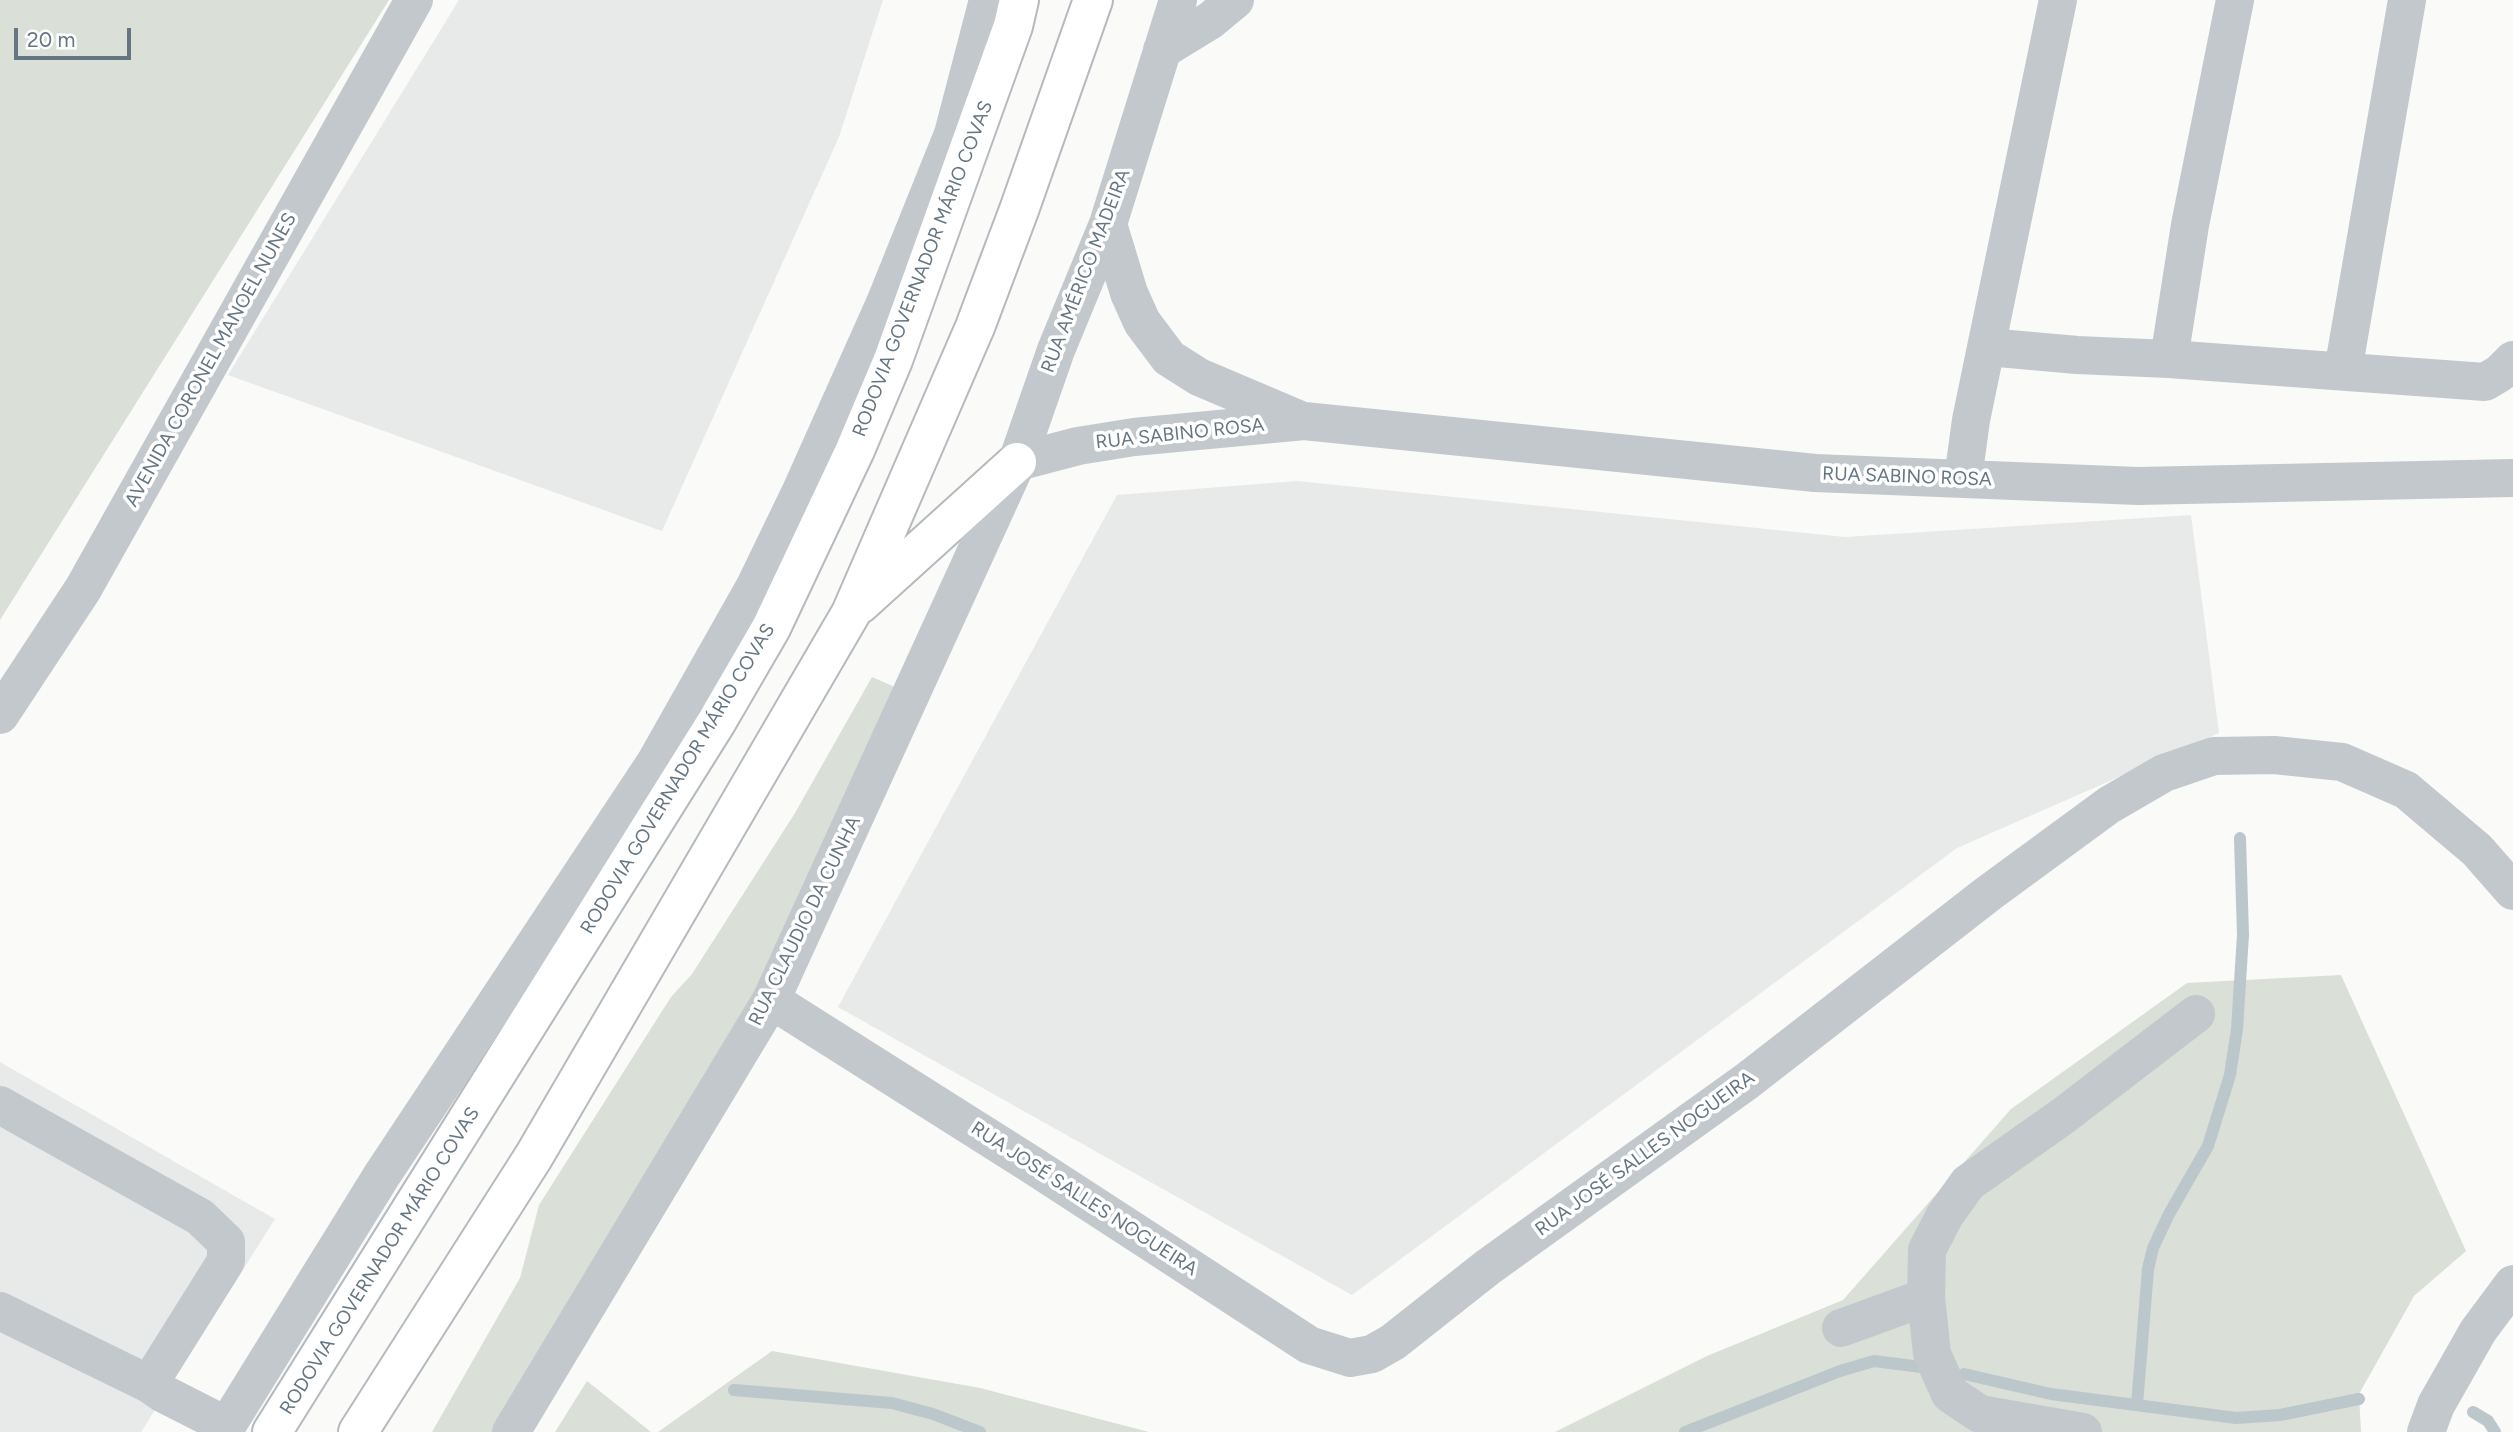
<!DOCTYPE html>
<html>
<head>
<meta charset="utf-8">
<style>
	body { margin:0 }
	#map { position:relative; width:2513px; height:1432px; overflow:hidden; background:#fafaf8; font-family:Figtree,sans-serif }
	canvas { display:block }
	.scale { position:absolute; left:14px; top:28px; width:117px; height:32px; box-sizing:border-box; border:4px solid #657683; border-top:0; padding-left:9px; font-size:21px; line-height:24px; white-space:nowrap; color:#657683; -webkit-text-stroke:5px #fff; paint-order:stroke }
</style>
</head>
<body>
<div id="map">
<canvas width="2513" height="1432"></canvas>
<div class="scale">20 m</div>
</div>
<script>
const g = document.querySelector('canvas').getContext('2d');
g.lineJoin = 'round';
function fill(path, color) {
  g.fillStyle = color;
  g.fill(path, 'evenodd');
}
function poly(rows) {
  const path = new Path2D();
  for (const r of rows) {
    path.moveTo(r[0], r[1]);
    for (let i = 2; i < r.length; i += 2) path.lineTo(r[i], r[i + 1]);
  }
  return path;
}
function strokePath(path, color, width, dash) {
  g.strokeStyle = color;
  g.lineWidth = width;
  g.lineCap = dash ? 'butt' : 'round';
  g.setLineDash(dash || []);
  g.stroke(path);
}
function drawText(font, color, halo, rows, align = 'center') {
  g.font = font + ' Figtree,sans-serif';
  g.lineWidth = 7;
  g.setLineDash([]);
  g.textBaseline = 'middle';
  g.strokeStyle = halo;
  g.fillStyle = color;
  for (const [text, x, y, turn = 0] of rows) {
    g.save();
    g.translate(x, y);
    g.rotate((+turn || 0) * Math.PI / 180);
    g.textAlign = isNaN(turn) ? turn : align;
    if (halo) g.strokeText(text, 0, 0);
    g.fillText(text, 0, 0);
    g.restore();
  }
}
const built = poly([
	[459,0,883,0,839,137,662,531,228,375],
	[1297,481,1845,537,2191,515,2219,733,1957,848,1352,1295,838,1007,1117,495],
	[0,1062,275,1219,141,1432,0,1432]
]);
const green = poly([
	[0,0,389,0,0,620],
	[872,677,897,688,757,988,499,1432,432,1432,520,1278,539,1205,671,997,692,974,795,813],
	[2341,975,2466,1251,2414,1296,2359,1394,2361,1432,1555,1432,1707,1356,1843,1300,2011,1109,2187,983],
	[772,1351,980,1388,1149,1432,658,1432],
	[587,1381,651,1432,555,1432]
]);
const stream = poly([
	[1964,1374,2051,1394,2236,1418,2280,1415,2359,1399],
	[734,1390,892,1403,933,1414,980,1432],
	[2137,1405,2148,1269,2153,1248,2169,1214,2208,1146,2230,1075,2237,1029,2243,935,2240,838],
	[2473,1412,2488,1421,2495,1432],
	[1685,1432,1840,1371,1874,1361,1921,1367]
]);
const minor = poly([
	[1162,50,1211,20,1235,0],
	[1108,224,1129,293,1142,322,1169,358,1199,377,1298,419],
	[1987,347,2077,355,2169,359,2190,225,2235,0],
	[2169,359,2485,382,2500,373,2513,360],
	[2343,371,2407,0],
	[1017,462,1078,446,1134,437,1304,421,1815,473,2138,486,2513,478],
	[1963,479,1971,420,2058,0],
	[0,715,83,589,414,0],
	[771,1000,1032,1165,1309,1345,1350,1358,1372,1354,1393,1342,1488,1267,1747,1081,1989,893,2109,805,2164,773,2214,756,2274,755,2342,762,2406,790,2477,850,2513,891],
	[0,1105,200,1217,226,1242,226,1261,149,1384],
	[1926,1297,1932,1354,1950,1394,1980,1414,2083,1432],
	[0,1311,149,1384,162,1393,227,1426],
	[1841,1328,1926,1297,1927,1250,1945,1215,1968,1183,2063,1116,2196,1014],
	[223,1432,382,1175,655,763,755,586,801,491,885,303,953,134,988,0],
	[511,1432,771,1000,1017,462,1056,350,1108,224,1178,0],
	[2426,1432,2436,1405,2478,1331,2513,1284]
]);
const major = poly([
	[860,604,1017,462],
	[272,1432,717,721,771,628,855,450,893,360,1013,26,1019,0],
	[358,1432,534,1156,851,613,975,327,1019,210,1093,0]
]);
const streetNames = [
	["RODOVIA GOVERNADOR MÁRIO COVAS",923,269,-69],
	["RUA AMÉRICO MADEIRA",1086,271,-69],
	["AVENIDA CORONEL MANOEL NUNES",211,360,-61],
	["RUA SABINO ROSA",1180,434,-6],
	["RUA SABINO ROSA",1907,477,2],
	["RODOVIA GOVERNADOR MÁRIO COVAS",678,779,-59],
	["RUA CLAUDIO DA CUNHA",805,921,-64],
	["RUA JOSÉ SALLES NOGUEIRA",1645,1154,-36],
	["RUA JOSÉ SALLES NOGUEIRA",1084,1199,33],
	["RODOVIA GOVERNADOR MÁRIO COVAS",380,1261,-58]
];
fill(built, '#e8e9e9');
fill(green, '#dadfd7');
strokePath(stream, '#bbc7cb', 12);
strokePath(major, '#b5babe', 42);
strokePath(minor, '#c3c8cc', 38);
strokePath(major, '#fff', 38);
drawText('19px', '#657683', '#fff', streetNames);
</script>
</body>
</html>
